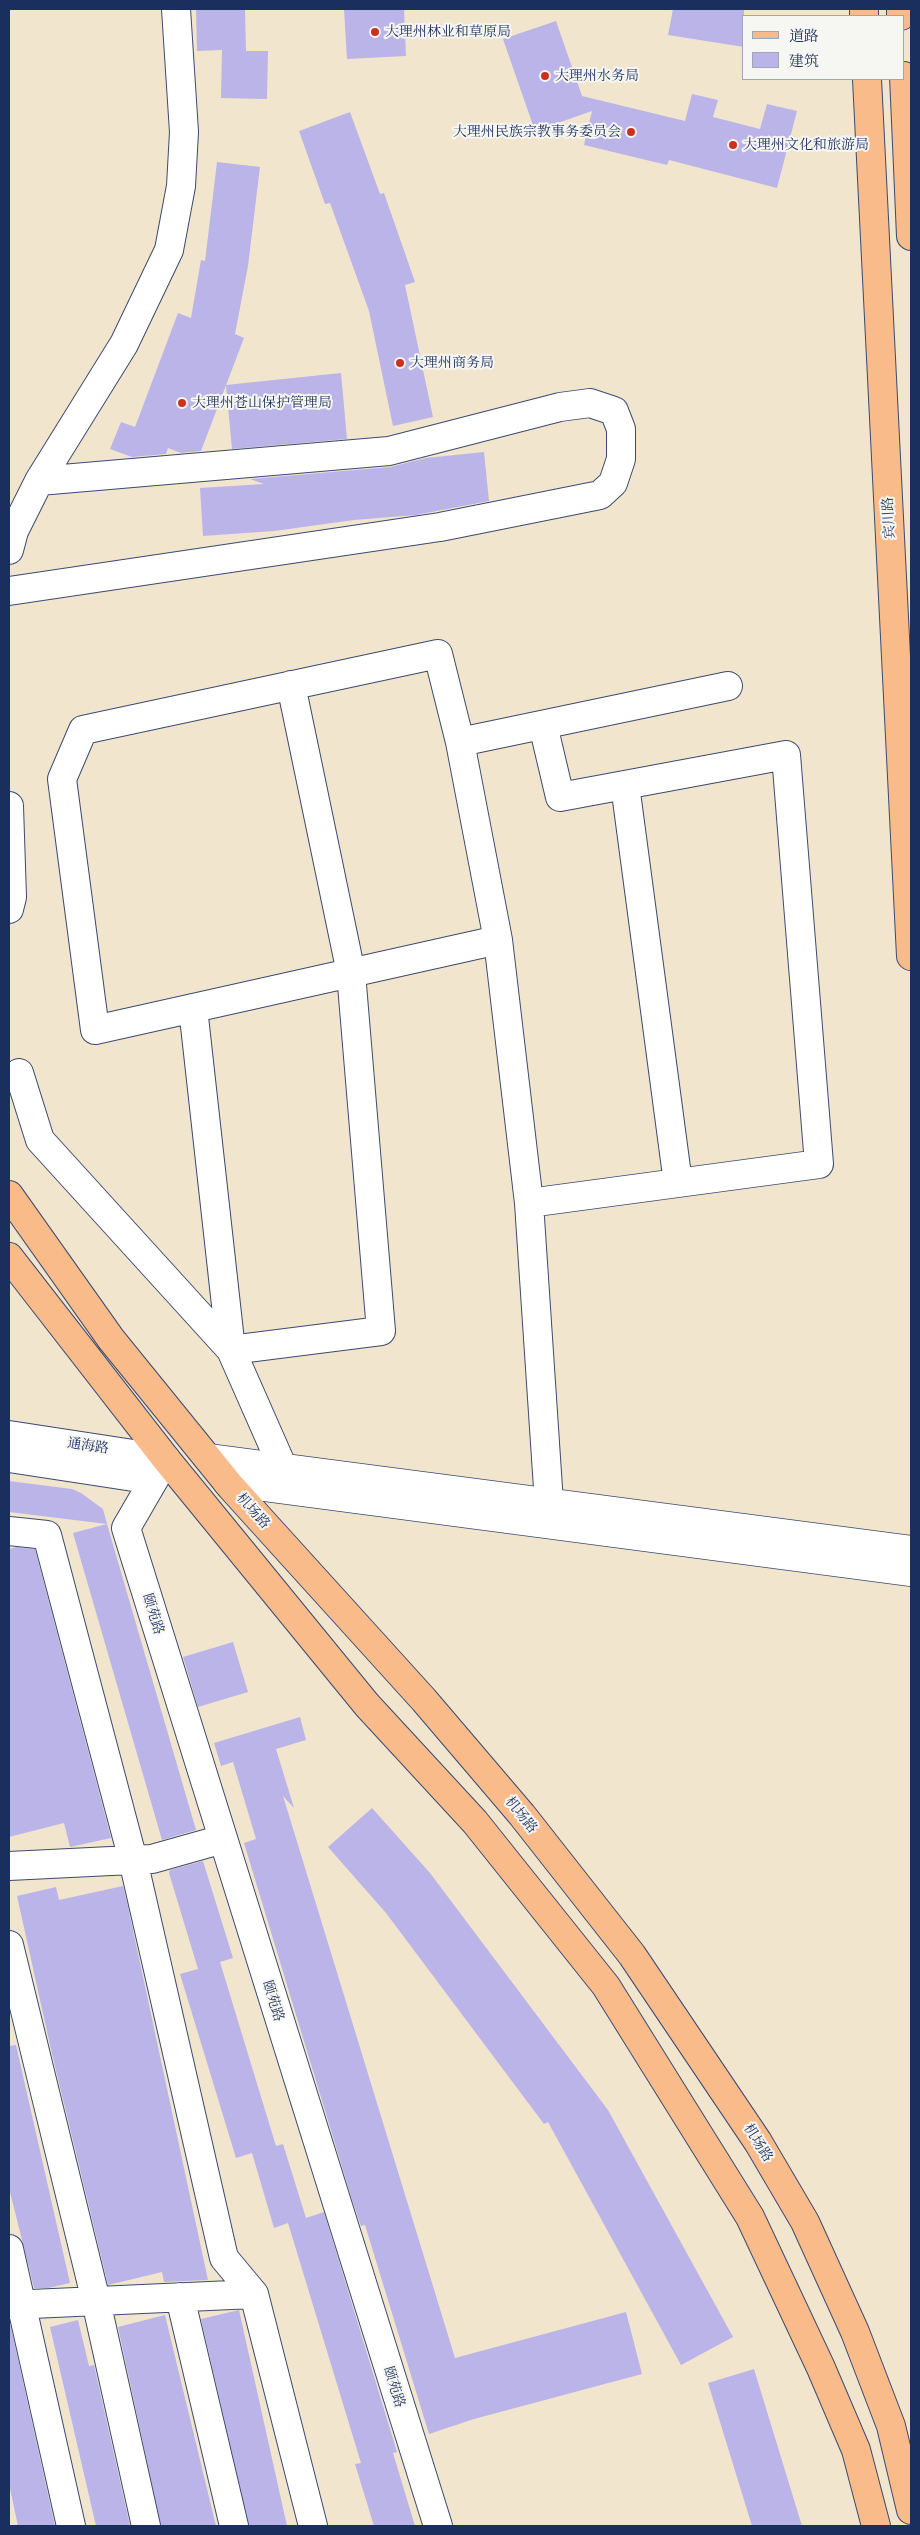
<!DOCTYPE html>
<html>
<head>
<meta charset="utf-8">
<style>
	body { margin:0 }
	#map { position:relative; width:920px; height:2535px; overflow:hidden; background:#f1e5ce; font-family:"Libre Caslon Text","Noto Serif SC",serif }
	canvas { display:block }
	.frame { position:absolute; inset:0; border:10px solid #1b2f5e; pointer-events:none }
	.legend { position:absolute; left:742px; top:15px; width:162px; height:65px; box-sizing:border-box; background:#f6f6f2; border:1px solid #9ea6b7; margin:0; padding:6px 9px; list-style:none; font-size:15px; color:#1b2f5e }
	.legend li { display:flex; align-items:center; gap:10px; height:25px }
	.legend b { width:25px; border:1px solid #9ea6b7 }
</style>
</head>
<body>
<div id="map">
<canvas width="920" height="2535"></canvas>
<div class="frame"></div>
<ul class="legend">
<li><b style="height:6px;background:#fabb8b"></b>道路</li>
<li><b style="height:14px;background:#bbb4e9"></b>建筑</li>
</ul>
</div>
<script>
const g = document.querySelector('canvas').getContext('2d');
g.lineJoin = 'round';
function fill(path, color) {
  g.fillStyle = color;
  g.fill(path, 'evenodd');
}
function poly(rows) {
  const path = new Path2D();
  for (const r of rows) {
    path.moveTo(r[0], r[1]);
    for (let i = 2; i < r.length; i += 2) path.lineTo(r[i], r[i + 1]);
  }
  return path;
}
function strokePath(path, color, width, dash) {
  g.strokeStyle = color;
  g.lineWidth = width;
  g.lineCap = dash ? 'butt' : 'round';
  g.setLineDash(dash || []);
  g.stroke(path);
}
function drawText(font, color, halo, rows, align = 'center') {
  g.font = font + ' "Libre Caslon Text","Noto Serif SC",serif';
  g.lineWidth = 4;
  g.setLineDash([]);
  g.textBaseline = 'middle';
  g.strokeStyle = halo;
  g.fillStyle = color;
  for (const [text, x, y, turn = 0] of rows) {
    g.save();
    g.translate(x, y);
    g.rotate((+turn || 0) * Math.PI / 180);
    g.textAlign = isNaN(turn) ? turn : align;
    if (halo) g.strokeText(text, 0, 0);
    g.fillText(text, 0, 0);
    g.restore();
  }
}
const building = poly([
	[196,9,245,9,246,51,268,51,267,99,221,98,222,50,197,51],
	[344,9,404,9,406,56,347,59],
	[673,9,744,9,744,47,668,35],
	[556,21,582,96,685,121,692,94,718,100,713,117,760,129,767,104,797,111,777,188,669,160,667,165,584,145,592,111,535,131,503,39],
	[350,112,380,194,384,193,415,282,405,285,433,417,393,426,369,311,330,203,325,204,299,131],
	[217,162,260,167,248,266,235,334,244,338,201,451,181,453,168,448,166,454,132,457,110,449,121,422,135,427,178,313,191,318,201,260,205,261],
	[341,373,347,439,232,449,226,385],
	[484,452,489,501,416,515,354,520,274,531,203,536,200,488,264,484,250,479,390,467,426,458],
	[9,1481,72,1489,81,1493,103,1509,107,1524,9,1512],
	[107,1524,196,1830,162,1840,73,1533],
	[16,1547,35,1549,111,1838,70,1847,64,1823,9,1837,9,1549],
	[233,1642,248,1692,198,1707,183,1657],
	[300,1717,306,1740,276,1749,294,1808,283,1796,455,2358,626,2312,642,2374,474,2419,429,2434,365,2225,361,2226,353,2203,244,1843,256,1839,233,1762,221,1766,214,1743],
	[372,1808,430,1873,608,2110,733,2337,681,2365,548,2122,544,2124,386,1913,328,1847],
	[203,1861,233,1958,220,1962,276,2146,283,2144,306,2218,324,2212,397,2452,393,2453,415,2526,374,2526,355,2464,361,2463,288,2223,274,2228,252,2153,236,2158,180,1974,198,1969,169,1873,170,1870],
	[123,1886,127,1902,208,2280,164,2282,162,2272,108,2285,52,2054,17,1896,56,1887,59,1900],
	[16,2045,70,2283,48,2288,34,2288,9,2188,9,2046],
	[239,2310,287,2526,249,2526,201,2319],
	[165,2315,216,2526,161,2526,118,2327],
	[78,2320,89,2366,94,2365,130,2526,96,2526,50,2327],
	[9,2323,10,2323,55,2526,18,2526,9,2484],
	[754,2369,802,2526,752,2526,708,2383]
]);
const minor = poly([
	[9,550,14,531,39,481,124,344,169,250,181,186,184,132,176,9],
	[9,591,440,527,600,495,613,483,621,459,621,429,614,411,590,403,560,407,389,451,39,481],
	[460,742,728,686],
	[625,785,678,1183],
	[9,806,12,897,9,909],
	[498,940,95,1030,62,779,83,730,438,654,460,742,498,940,529,1203,549,1503],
	[193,1008,231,1350,283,1468],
	[19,1073,40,1140,231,1350,381,1331,351,973,291,685],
	[529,1203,819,1164,786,755,560,797,543,725],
	[9,1435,166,1459,126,1528,438,2526],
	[9,1458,153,1480],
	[208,1458,911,1550],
	[227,1482,911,1572],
	[9,1531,47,1535,133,1860,224,2258,254,2294,313,2526],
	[9,1866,152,1859,223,1839],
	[9,1945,96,2301,146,2526],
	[9,2249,71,2526],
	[180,2297,234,2526],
	[9,2305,254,2294]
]);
const major = poly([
	[864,9,864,16],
	[901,9,901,16],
	[904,76,911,236],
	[867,79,911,956],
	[9,1195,111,1339,231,1487,424,1700,522,1815,632,1955,758,2142,805,2222,855,2332,891,2426,911,2510],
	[9,1257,166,1459,367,1705,475,1822,606,1986,750,2217,821,2368,856,2450,876,2526]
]);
const markers = [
	[375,32,5,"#c8321e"],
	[545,76,5,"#c8321e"],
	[631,132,5,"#c8321e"],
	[733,145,5,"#c8321e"],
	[400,363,5,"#c8321e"],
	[182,403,5,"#c8321e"]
];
const poiNames = [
	["大理州林业和草原局",385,32],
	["大理州水务局",555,76],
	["大理州民族宗教事务委员会",621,132,"right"],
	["大理州文化和旅游局",743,145],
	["大理州商务局",410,363],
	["大理州苍山保护管理局",192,403]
];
const streetNames = [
	["宾川路",889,518,-93],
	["通海路",88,1446,8],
	["机场路",253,1511,48],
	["颐苑路",153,1614,73],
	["机场路",521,1815,51],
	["颐苑路",273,2001,73],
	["机场路",758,2143,58],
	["颐苑路",394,2387,73]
];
fill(building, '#bbb4e9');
strokePath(minor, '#3b4a6f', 30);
strokePath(major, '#3b4a6f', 30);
strokePath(minor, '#fff', 28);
strokePath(major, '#fabb8b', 28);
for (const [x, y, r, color] of markers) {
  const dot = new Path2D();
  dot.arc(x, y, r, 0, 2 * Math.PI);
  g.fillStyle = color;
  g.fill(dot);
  strokePath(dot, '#f6f6f2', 2);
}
drawText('14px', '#1b2f5e', '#f6f6f2', poiNames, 'left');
drawText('14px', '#1b2f5e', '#f6f6f2', streetNames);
</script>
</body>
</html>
